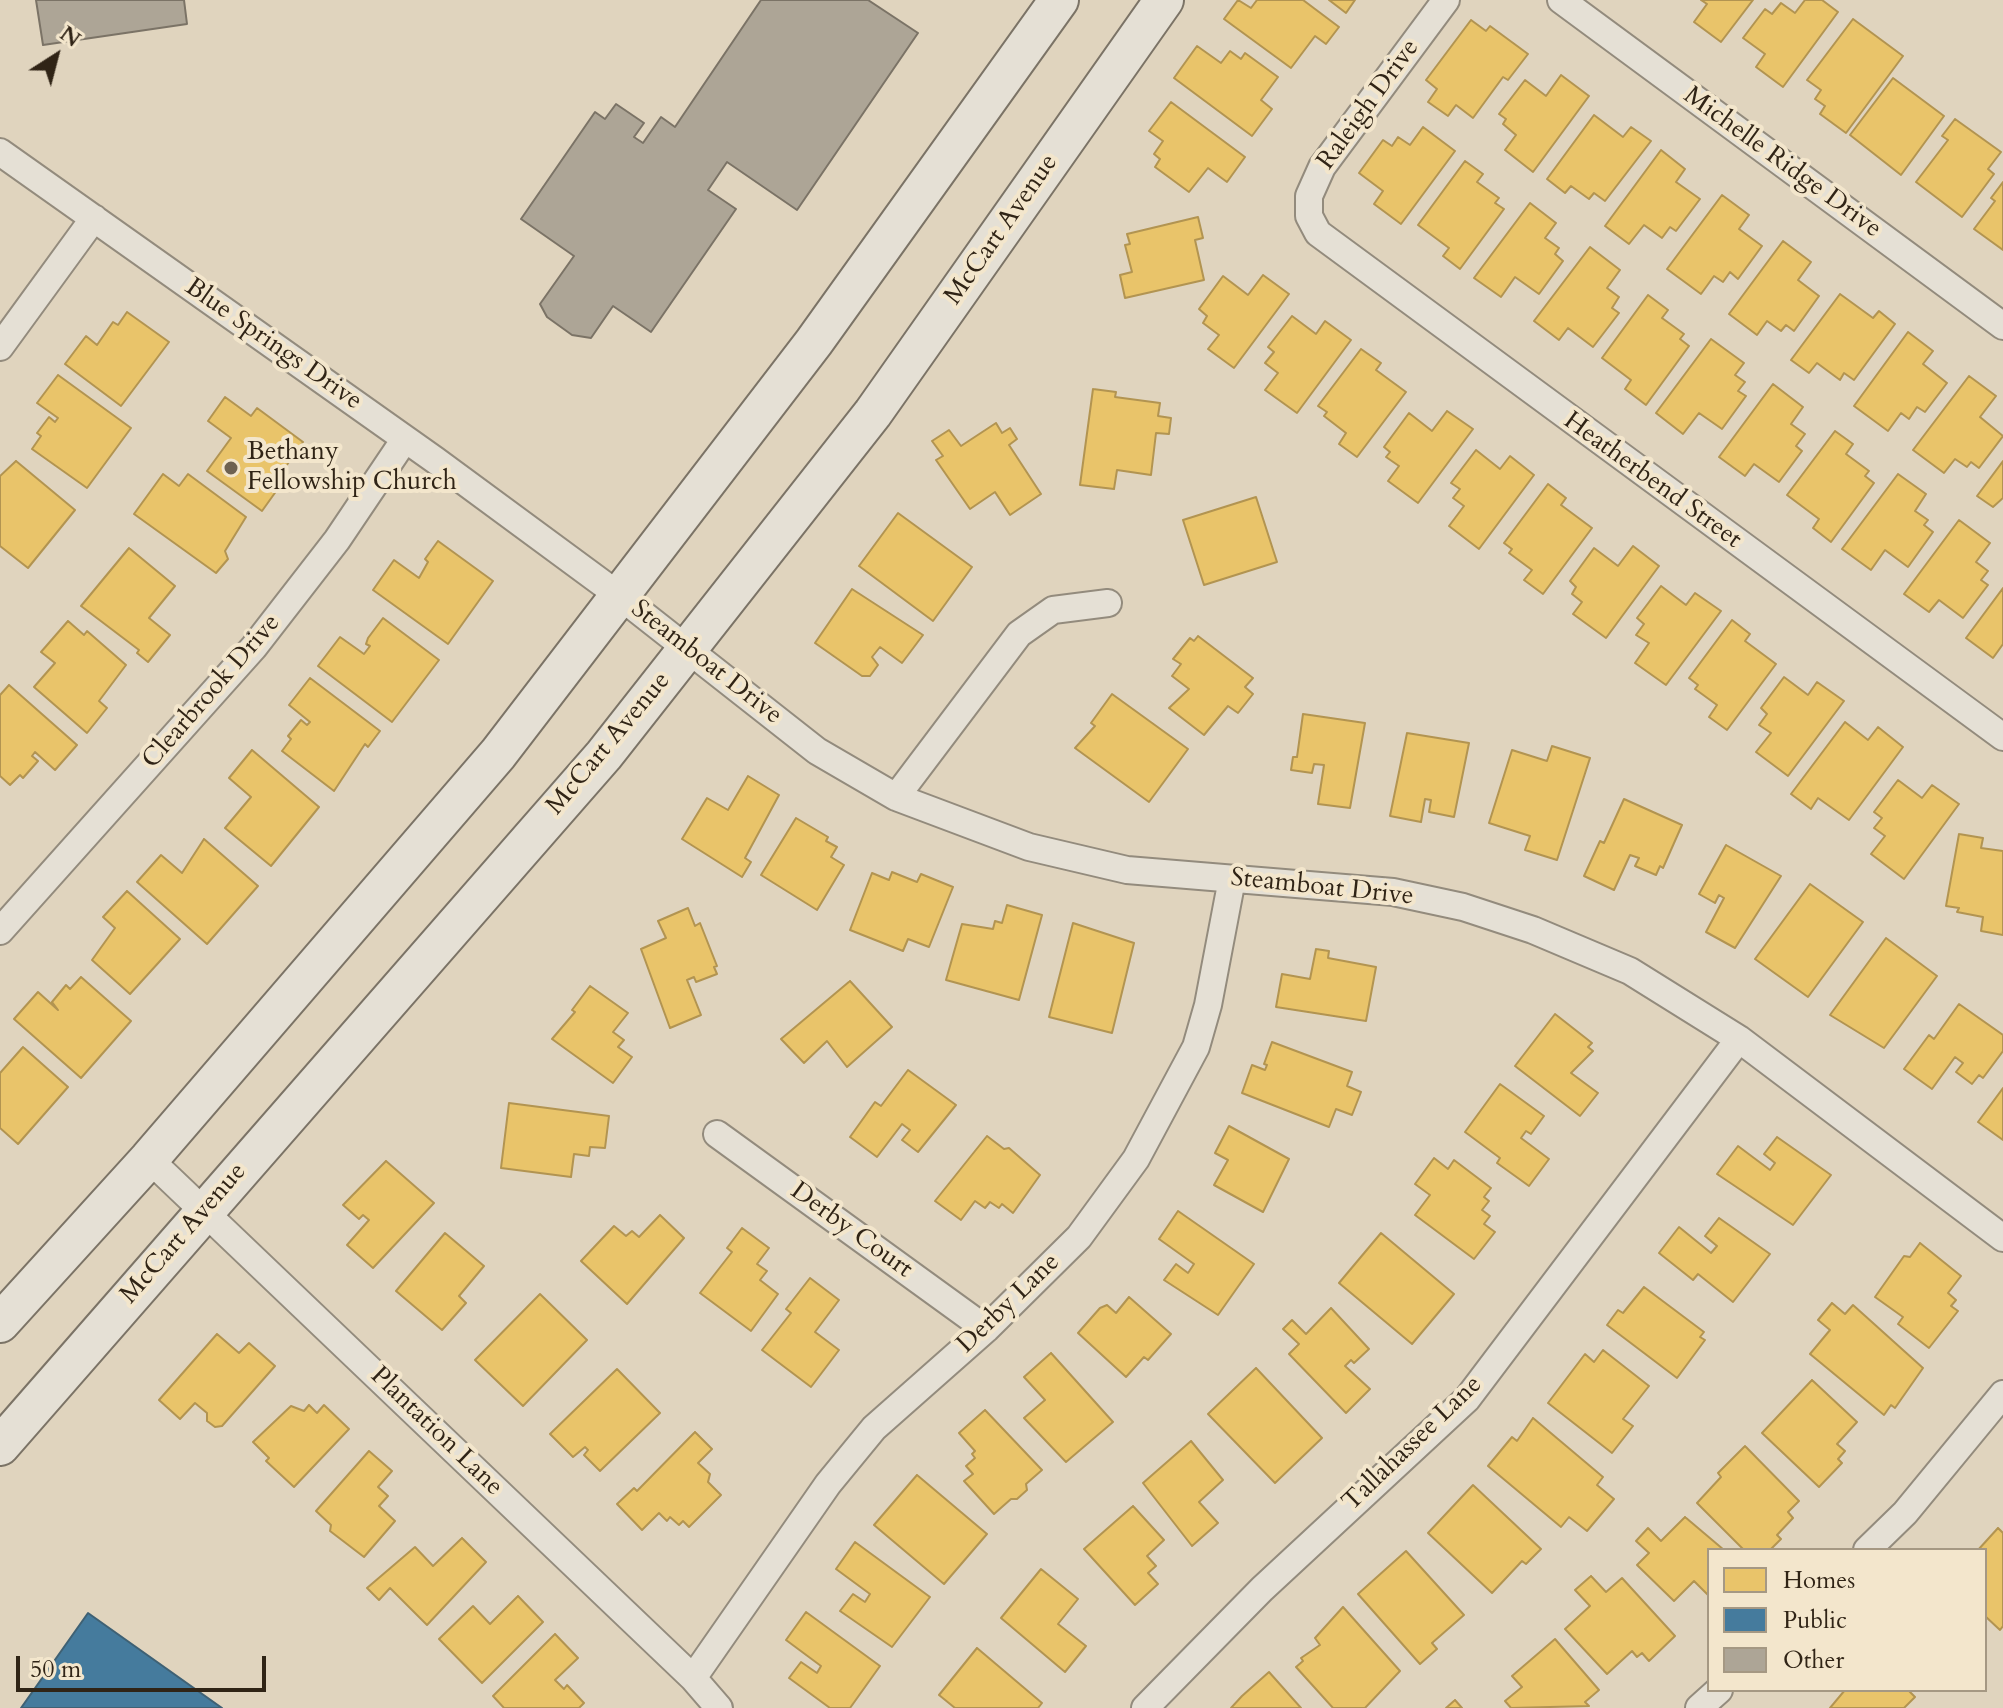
<!DOCTYPE html>
<html>
<head>
<meta charset="utf-8">
<style>
	body { margin:0 }
	#map { position:relative; width:2003px; height:1708px; overflow:hidden; background:#e0d4be; font-family:Cardo,serif }
	canvas { display:block }
	.legend { position:absolute; left:1707px; top:1548px; width:280px; height:144px; box-sizing:border-box; background:#f3e6cc; border:2px solid #a59883; margin:0; padding:10px 14px; list-style:none; font-size:24px; color:#302416 }
	.legend li { display:flex; align-items:center; gap:16px; height:40px }
	.legend b { width:40px; border:2px solid #a59883 }
	.north { position:absolute; left:16px; top:16px; width:80px; height:80px; -webkit-text-stroke:6px #f3e6cc; paint-order:stroke; rotate:36deg; font-size:22px; font-weight:700; line-height:32px; text-align:center; color:#302416 }
	.north::after { content:''; display:block; margin:auto; width:28px; height:36px; background:#302416; clip-path:polygon(50% 0,100% 100%,50% 72%,0 100%) }
	.scale { position:absolute; left:16px; top:1656px; width:250px; height:36px; box-sizing:border-box; border:4px solid #302416; border-top:0; padding-left:10px; font-size:24px; line-height:28px; white-space:nowrap; color:#302416; -webkit-text-stroke:6px #f3e6cc; paint-order:stroke }
</style>
</head>
<body>
<div id="map">
<canvas width="2003" height="1708"></canvas>
<ul class="legend">
<li><b style="height:22px;background:#e9c46a"></b>Homes</li>
<li><b style="height:22px;background:#457b9d"></b>Public</li>
<li><b style="height:22px;background:#ada596"></b>Other</li>
</ul>
<div class="north">N</div>
<div class="scale">50 m</div>
</div>
<script>
const g = document.querySelector('canvas').getContext('2d');
g.lineJoin = 'round';
function fill(path, color) {
  g.fillStyle = color;
  g.fill(path, 'evenodd');
}
function poly(rows) {
  const path = new Path2D();
  for (const r of rows) {
    path.moveTo(r[0], r[1]);
    for (let i = 2; i < r.length; i += 2) path.lineTo(r[i], r[i + 1]);
  }
  return path;
}
function strokePath(path, color, width, dash) {
  g.strokeStyle = color;
  g.lineWidth = width;
  g.lineCap = dash ? 'butt' : 'round';
  g.setLineDash(dash || []);
  g.stroke(path);
}
function drawText(font, color, halo, rows, align = 'center') {
  g.font = font + ' Cardo,serif';
  g.lineWidth = 8;
  g.setLineDash([]);
  g.textBaseline = 'middle';
  g.strokeStyle = halo;
  g.fillStyle = color;
  for (const [text, x, y, turn = 0] of rows) {
    g.save();
    g.translate(x, y);
    g.rotate((+turn || 0) * Math.PI / 180);
    g.textAlign = isNaN(turn) ? turn : align;
    if (halo) g.strokeText(text, 0, 0);
    g.fillText(text, 0, 0);
    g.restore();
  }
}
const homes = poly([
	[1238,0,1251,8,1257,0,1303,0,1339,27,1326,44,1315,36,1291,68,1224,19,1238,0],
	[1329,0,1355,0,1346,13,1329,0],
	[1701,0,1753,0,1721,42,1694,22,1707,4,1701,0],
	[1805,0,1822,0,1838,12,1783,87,1756,67,1765,54,1743,38,1765,9,1772,14,1781,3,1795,13,1805,0],
	[1853,19,1903,56,1846,133,1820,114,1825,106,1815,99,1821,90,1807,80,1853,19],
	[1471,20,1486,31,1490,26,1528,54,1508,80,1503,77,1473,118,1456,105,1448,116,1428,102,1437,89,1426,80,1471,20],
	[1197,46,1221,63,1230,51,1241,59,1245,53,1278,77,1261,100,1272,109,1252,136,1174,78,1197,46],
	[1561,75,1589,96,1533,172,1505,150,1516,135,1503,124,1506,119,1499,114,1525,80,1546,96,1561,75],
	[1893,78,1944,116,1901,175,1850,135,1893,78],
	[1171,102,1245,157,1227,182,1208,168,1189,192,1155,167,1160,159,1154,154,1163,141,1149,131,1171,102],
	[1594,115,1623,137,1631,127,1651,141,1605,201,1594,193,1589,199,1571,186,1565,193,1547,179,1594,115],
	[1955,119,2001,152,1988,169,1994,174,1962,217,1916,182,1948,140,1942,136,1955,119],
	[1423,127,1455,151,1401,224,1374,204,1383,191,1359,173,1383,140,1392,146,1398,137,1410,145,1423,127],
	[1661,150,1685,169,1676,182,1700,199,1676,231,1670,227,1662,238,1644,225,1629,244,1605,226,1661,150],
	[1465,161,1483,174,1477,182,1499,198,1495,203,1504,209,1460,269,1443,256,1449,248,1418,225,1465,161],
	[2003,182,2003,250,1974,229,1995,201,1991,198,2003,182],
	[1722,195,1749,215,1739,229,1762,246,1738,279,1730,272,1723,282,1714,276,1701,294,1667,269,1722,195],
	[1530,203,1556,223,1545,238,1559,248,1555,254,1563,261,1539,294,1515,277,1501,297,1474,278,1530,203],
	[1198,217,1203,238,1195,240,1204,280,1125,298,1120,275,1132,272,1125,245,1130,244,1127,234,1198,217],
	[1783,241,1811,262,1798,280,1819,296,1794,331,1786,325,1781,331,1767,321,1757,335,1729,314,1783,241],
	[1590,247,1620,270,1607,288,1619,297,1612,308,1619,313,1593,347,1568,328,1559,340,1534,321,1590,247],
	[1263,275,1289,294,1234,368,1208,349,1219,335,1203,323,1207,316,1199,309,1223,276,1248,295,1263,275],
	[1840,294,1873,318,1879,311,1895,324,1854,380,1844,373,1840,380,1817,363,1809,373,1791,360,1840,294],
	[1648,295,1668,310,1662,318,1684,334,1680,339,1689,346,1646,405,1625,389,1631,380,1602,358,1648,295],
	[127,312,169,342,121,406,65,364,86,336,97,345,113,322,118,325,127,312],
	[1292,316,1316,334,1325,321,1351,340,1297,413,1265,390,1278,373,1265,363,1274,352,1268,347,1292,316],
	[1908,332,1933,351,1923,364,1947,383,1925,412,1917,407,1909,419,1901,413,1888,431,1854,406,1908,332],
	[1711,339,1744,363,1735,375,1745,382,1738,391,1746,396,1722,429,1699,413,1683,434,1656,413,1711,339],
	[1361,349,1381,363,1376,370,1406,392,1357,457,1339,444,1346,433,1324,416,1327,412,1318,406,1361,349],
	[58,375,131,428,87,488,32,449,41,436,37,433,49,417,55,422,58,418,37,403,58,375],
	[1969,376,1996,396,1980,417,2003,436,1979,468,1971,462,1967,467,1955,459,1944,473,1913,450,1969,376],
	[1773,384,1803,407,1791,424,1805,434,1796,446,1802,451,1779,482,1754,464,1745,476,1719,457,1773,384],
	[1093,389,1116,392,1115,397,1160,403,1158,416,1171,418,1169,434,1156,433,1151,475,1117,470,1114,489,1080,485,1093,389],
	[225,397,251,416,257,408,303,442,277,479,282,483,262,511,207,471,231,438,208,421,225,397],
	[1447,411,1473,429,1418,503,1388,481,1399,466,1386,457,1390,452,1384,447,1409,413,1432,431,1447,411],
	[996,423,1002,433,1010,428,1017,439,1009,445,1041,494,1010,515,995,492,970,509,936,460,943,456,932,441,949,430,961,446,996,423],
	[1835,431,1853,444,1846,454,1869,471,1865,476,1874,483,1831,542,1813,528,1819,519,1787,495,1835,431],
	[1476,450,1500,469,1510,456,1534,475,1479,549,1449,526,1464,506,1453,498,1460,489,1451,483,1476,450],
	[16,461,75,510,28,568,0,546,0,476,16,461],
	[2003,461,2003,498,1993,507,1977,496,2003,461],
	[163,474,179,486,188,474,246,517,225,551,228,559,216,573,134,514,163,474],
	[1898,474,1926,494,1915,511,1928,520,1924,525,1933,532,1908,567,1885,550,1871,570,1842,549,1898,474],
	[1548,484,1566,498,1561,505,1592,528,1543,594,1524,580,1532,570,1509,553,1512,549,1504,543,1548,484],
	[1256,497,1277,562,1204,585,1183,520,1256,497],
	[898,513,972,567,933,621,859,566,898,513],
	[1959,520,1990,543,1976,562,1988,571,1981,580,1988,585,1963,618,1939,600,1929,612,1904,594,1959,520],
	[438,541,493,581,448,644,373,590,394,560,419,578,428,562,425,559,438,541],
	[1633,546,1659,566,1606,638,1573,614,1582,602,1572,594,1576,587,1570,581,1594,548,1618,566,1633,546],
	[129,548,175,586,149,618,170,635,148,662,137,653,139,650,81,606,129,548],
	[1661,586,1686,605,1695,593,1721,611,1666,685,1635,663,1649,643,1636,635,1644,624,1637,618,1661,586],
	[2003,588,2003,644,1993,658,1966,638,2003,588],
	[852,589,923,635,902,663,880,647,872,657,878,665,870,676,862,676,815,643,852,589],
	[383,618,439,660,392,722,318,666,340,637,364,654,370,646,366,644,368,638,383,618],
	[1732,620,1750,634,1745,641,1776,664,1727,730,1709,717,1717,705,1695,689,1698,685,1689,678,1732,620],
	[68,621,84,635,87,631,126,665,99,701,107,708,87,733,34,687,55,663,41,652,68,621],
	[1198,636,1253,678,1245,687,1253,694,1238,713,1228,706,1204,735,1169,708,1189,689,1172,676,1181,664,1173,659,1190,638,1194,641,1198,636],
	[1784,677,1808,695,1817,682,1844,701,1788,776,1756,752,1771,733,1759,725,1767,714,1761,708,1784,677],
	[310,678,380,731,368,747,365,744,334,791,282,751,291,739,288,736,301,720,307,725,310,722,289,705,310,678],
	[9,685,77,745,55,770,35,752,32,756,38,761,23,778,20,775,10,785,0,776,0,695,9,685],
	[1112,694,1188,749,1149,802,1075,748,1095,726,1091,723,1112,694],
	[1303,714,1365,723,1350,808,1318,804,1324,765,1314,764,1312,773,1291,770,1293,757,1297,757,1303,714],
	[1845,722,1868,740,1878,727,1903,747,1849,820,1818,798,1811,809,1791,794,1845,722],
	[1407,733,1469,743,1454,817,1429,812,1431,800,1425,799,1421,822,1390,816,1407,733],
	[1552,746,1590,758,1557,860,1525,850,1530,836,1489,823,1512,750,1547,761,1552,746],
	[252,750,319,807,271,866,225,828,251,797,229,778,252,750],
	[748,776,779,795,745,858,751,862,742,877,682,839,707,798,728,810,748,776],
	[1898,780,1922,798,1932,785,1959,804,1904,879,1871,854,1885,836,1874,828,1882,818,1874,812,1898,780],
	[1624,799,1682,825,1663,868,1660,866,1656,875,1635,866,1639,858,1630,855,1614,890,1584,876,1600,841,1604,843,1624,799],
	[796,818,828,837,826,841,837,847,831,857,844,865,817,910,761,875,796,818],
	[1959,834,1983,838,1981,848,2003,851,2003,935,1981,931,1983,917,1957,912,1959,908,1946,906,1959,834],
	[204,839,258,886,207,944,137,882,161,855,182,873,204,839],
	[1726,845,1781,876,1735,948,1706,932,1724,898,1719,895,1715,903,1699,894,1726,845],
	[892,872,917,882,921,874,953,887,929,947,908,939,903,951,850,930,872,873,889,880,892,872],
	[1810,884,1863,922,1808,997,1755,959,1810,884],
	[127,891,180,939,130,994,92,960,115,928,103,917,127,891],
	[1007,905,1042,915,1019,1000,946,980,962,924,993,929,995,921,1002,923,1007,905],
	[688,908,695,926,700,923,717,966,714,967,717,974,696,982,694,977,687,980,701,1015,670,1028,641,949,666,938,658,921,688,908],
	[1073,923,1134,943,1112,1033,1049,1017,1073,923],
	[1886,938,1937,976,1884,1048,1830,1015,1886,938],
	[1316,949,1329,951,1328,958,1376,967,1366,1021,1276,1007,1282,974,1310,979,1316,949],
	[81,977,131,1021,81,1078,14,1019,38,992,58,1010,52,1002,66,985,70,989,81,977],
	[850,981,892,1027,847,1067,827,1041,804,1063,781,1039,850,981],
	[590,986,628,1013,613,1032,624,1040,618,1047,632,1057,613,1083,552,1039,575,1012,572,1010,590,986],
	[1959,1004,2003,1035,2003,1051,1983,1078,1979,1075,1972,1084,1956,1072,1963,1063,1955,1057,1932,1089,1904,1069,1929,1035,1934,1039,1959,1004],
	[1555,1014,1592,1043,1588,1047,1593,1051,1571,1073,1598,1093,1580,1116,1515,1066,1555,1014],
	[1272,1042,1352,1072,1347,1086,1361,1092,1352,1115,1336,1109,1329,1127,1242,1093,1252,1065,1265,1070,1267,1065,1264,1064,1272,1042],
	[23,1047,68,1087,18,1144,0,1128,0,1073,23,1047],
	[908,1070,956,1105,918,1152,902,1140,910,1130,902,1124,877,1157,850,1137,875,1102,881,1106,908,1070],
	[1500,1084,1544,1116,1531,1134,1526,1131,1521,1138,1549,1159,1529,1186,1497,1163,1500,1158,1465,1132,1500,1084],
	[2003,1088,2003,1140,1978,1122,2003,1088],
	[509,1103,609,1116,605,1148,590,1147,589,1156,574,1154,571,1177,501,1168,509,1103],
	[1229,1126,1289,1159,1263,1212,1214,1185,1228,1160,1215,1153,1229,1126],
	[987,1136,1004,1149,1009,1148,1040,1175,1013,1213,1002,1204,999,1208,990,1202,985,1208,975,1201,961,1220,935,1201,987,1136],
	[1777,1137,1831,1175,1793,1225,1717,1174,1738,1146,1770,1170,1775,1163,1764,1154,1777,1137],
	[1434,1158,1448,1169,1454,1160,1491,1188,1484,1197,1489,1201,1482,1210,1490,1216,1484,1224,1495,1232,1474,1259,1415,1215,1430,1195,1415,1184,1434,1158],
	[386,1161,434,1203,373,1268,347,1245,369,1220,363,1215,359,1219,343,1205,386,1161],
	[1178,1211,1254,1264,1218,1315,1164,1280,1176,1264,1188,1273,1194,1264,1159,1239,1178,1211],
	[660,1215,684,1238,627,1304,581,1261,614,1226,626,1236,632,1231,639,1237,660,1215],
	[1719,1218,1770,1254,1733,1302,1698,1274,1693,1280,1659,1253,1679,1227,1711,1253,1717,1246,1705,1236,1719,1218],
	[742,1228,769,1248,757,1264,767,1271,760,1280,778,1294,751,1331,700,1293,732,1252,727,1248,742,1228],
	[445,1233,484,1266,459,1296,466,1303,442,1330,396,1291,445,1233],
	[1381,1233,1454,1294,1412,1344,1339,1283,1381,1233],
	[1920,1243,1961,1276,1948,1293,1956,1300,1951,1306,1958,1311,1929,1348,1898,1324,1903,1317,1875,1297,1904,1256,1910,1257,1920,1243],
	[810,1278,839,1300,815,1332,839,1350,811,1387,762,1350,791,1313,786,1309,810,1278],
	[1644,1287,1704,1332,1700,1337,1705,1340,1677,1378,1607,1325,1618,1310,1623,1313,1644,1287],
	[540,1294,587,1340,523,1406,475,1360,540,1294],
	[1129,1297,1171,1334,1148,1360,1144,1357,1126,1377,1078,1333,1100,1308,1107,1305,1116,1313,1129,1297],
	[1832,1303,1845,1314,1853,1305,1923,1368,1895,1408,1891,1405,1884,1415,1810,1354,1830,1330,1818,1320,1832,1303],
	[1331,1308,1369,1349,1354,1363,1351,1360,1345,1366,1370,1389,1346,1413,1289,1354,1299,1344,1283,1329,1292,1320,1306,1334,1331,1308],
	[217,1334,239,1353,249,1343,275,1366,222,1426,215,1427,207,1421,207,1413,195,1403,180,1419,159,1400,217,1334],
	[1603,1350,1649,1386,1623,1419,1633,1426,1612,1453,1548,1403,1585,1354,1594,1362,1603,1350],
	[1051,1353,1113,1422,1066,1462,1024,1418,1045,1400,1024,1377,1051,1353],
	[1256,1368,1322,1438,1275,1483,1208,1414,1256,1368],
	[617,1369,660,1413,600,1471,584,1455,588,1450,585,1447,573,1457,550,1434,617,1369],
	[1812,1380,1857,1422,1837,1444,1845,1451,1838,1459,1842,1463,1819,1487,1762,1433,1812,1380],
	[309,1405,317,1413,324,1405,349,1429,294,1487,266,1461,269,1458,253,1442,291,1406,304,1411,309,1405],
	[985,1410,1042,1470,1026,1484,1027,1490,1017,1499,1011,1499,994,1514,964,1481,973,1474,966,1466,975,1458,972,1454,975,1451,959,1433,985,1410],
	[1533,1418,1603,1477,1597,1485,1614,1499,1587,1531,1569,1517,1561,1527,1488,1466,1512,1437,1517,1441,1533,1418],
	[695,1432,712,1449,698,1463,710,1474,708,1482,721,1495,689,1527,683,1521,679,1525,670,1517,667,1521,659,1513,642,1530,617,1504,634,1488,637,1491,695,1432],
	[1191,1441,1223,1480,1199,1502,1218,1523,1192,1546,1143,1483,1191,1441],
	[1745,1446,1799,1501,1788,1512,1793,1518,1777,1535,1781,1539,1770,1550,1744,1550,1697,1503,1721,1477,1718,1473,1745,1446],
	[369,1451,392,1471,378,1487,388,1496,379,1506,395,1521,364,1557,330,1531,331,1525,316,1511,369,1451],
	[917,1475,987,1534,944,1584,874,1525,917,1475],
	[1473,1485,1541,1549,1526,1564,1522,1561,1492,1593,1428,1533,1473,1485],
	[1133,1506,1164,1540,1147,1556,1156,1566,1148,1573,1158,1584,1135,1605,1084,1549,1133,1506],
	[1685,1517,1724,1550,1709,1550,1709,1596,1694,1581,1674,1601,1637,1565,1649,1553,1636,1541,1648,1528,1661,1541,1685,1517],
	[1998,1528,2003,1533,2003,1626,2000,1630,1985,1616,1985,1550,1978,1550,1998,1528],
	[462,1538,486,1562,427,1625,390,1588,379,1600,367,1588,415,1547,433,1566,462,1538],
	[855,1542,930,1597,892,1647,840,1611,853,1594,865,1602,870,1594,836,1569,855,1542],
	[1406,1551,1464,1615,1432,1643,1437,1649,1420,1664,1358,1594,1406,1551],
	[1041,1569,1078,1599,1058,1624,1086,1646,1065,1672,1001,1618,1041,1569],
	[1591,1576,1606,1592,1622,1578,1675,1636,1649,1661,1642,1653,1637,1657,1632,1651,1607,1674,1565,1629,1590,1606,1575,1590,1591,1576],
	[518,1596,543,1622,482,1683,439,1639,473,1606,490,1624,518,1596],
	[1343,1607,1400,1671,1365,1708,1333,1708,1296,1667,1303,1661,1301,1658,1320,1645,1315,1638,1343,1607],
	[806,1612,880,1666,850,1708,830,1708,789,1678,801,1662,817,1673,821,1666,786,1640,806,1612],
	[555,1634,578,1658,555,1680,564,1689,567,1685,584,1703,579,1708,504,1708,493,1696,555,1634],
	[1555,1639,1599,1690,1585,1702,1589,1706,1511,1708,1505,1701,1522,1687,1512,1676,1555,1639],
	[977,1648,1042,1703,1038,1708,955,1708,939,1695,977,1648],
	[1269,1672,1301,1708,1231,1708,1242,1696,1269,1672],
	[1845,1690,1908,1690,1915,1697,1904,1708,1830,1708,1845,1690],
	[1455,1700,1462,1708,1446,1708,1455,1700]
]);
const public = poly([
	[88,1613,222,1708,21,1708,88,1613]
]);
const building = poly([
	[36,0,184,0,187,24,43,45,36,0],
	[761,0,868,0,918,33,797,210,727,162,708,190,736,209,651,332,613,306,591,338,572,335,547,317,540,304,574,256,521,219,595,112,605,119,616,104,644,123,634,137,643,143,661,117,675,127,761,0]
]);
const street = poly([
	[1446,0,1322,167,1309,196,1309,216,1318,233,2003,737],
	[1561,0,2003,326],
	[0,152,435,460,621,597,817,751,896,797,1029,847,1127,870,1393,892,1463,907,1533,930,1630,971,1739,1039,2003,1238],
	[0,347,94,218],
	[896,797,1019,634,1053,610,1108,603],
	[0,931,254,647,337,540,405,439],
	[717,1134,986,1329],
	[149,1159,693,1678,719,1708],
	[1867,1550,1905,1513,2003,1394],
	[693,1678,828,1484,874,1428,986,1329,1079,1237,1136,1159,1196,1047,1208,1005,1232,879],
	[1145,1708,1262,1589,1467,1399,1739,1039],
	[1699,1708,1719,1690]
]);
const secondary = poly([
	[0,1323,149,1159,498,754,814,342,1059,0],
	[0,1446,604,755,873,413,1164,0]
]);
const markers = [
	[231,468,8,"#6e6251"]
];
const streetNames = [
	["Raleigh Drive",1369,105,-54],
	["Michelle Ridge Drive",1782,163,36],
	["McCart Avenue",1002,230,-55],
	["Blue Springs Drive",273,345,35],
	["Heatherbend Street",1652,481,36],
	["Steamboat Drive",706,663,38],
	["Clearbrook Drive",212,692,-49],
	["McCart Avenue",609,744,-50],
	["Steamboat Drive",1322,888,6],
	["Derby Court",851,1231,36],
	["McCart Avenue",184,1234,-49],
	["Derby Lane",1009,1304,-44],
	["Plantation Lane",436,1432,44],
	["Tallahassee Lane",1413,1444,-44]
];
const poiNames = [
	["Bethany",247,453],
	["Fellowship Church",247,483]
];
fill(homes, '#e9c46a');
strokePath(homes, '#b29451', 2);
fill(public, '#457b9d');
strokePath(public, '#3f6174', 2);
fill(building, '#ada596');
strokePath(building, '#7b7366', 2);
strokePath(street, '#938b7d', 30);
strokePath(secondary, '#7b7366', 42);
strokePath(street, '#e5e0d5', 26);
strokePath(secondary, '#e5e0d5', 38);
for (const [x, y, r, color] of markers) {
  const dot = new Path2D();
  dot.arc(x, y, r, 0, 2 * Math.PI);
  g.fillStyle = color;
  g.fill(dot);
  strokePath(dot, '#f3e6cc', 3);
}
drawText('26px', '#302416', '#f3e6cc', streetNames);
drawText('26px', '#302416', '#f3e6cc', poiNames, 'left');
</script>
</body>
</html>
